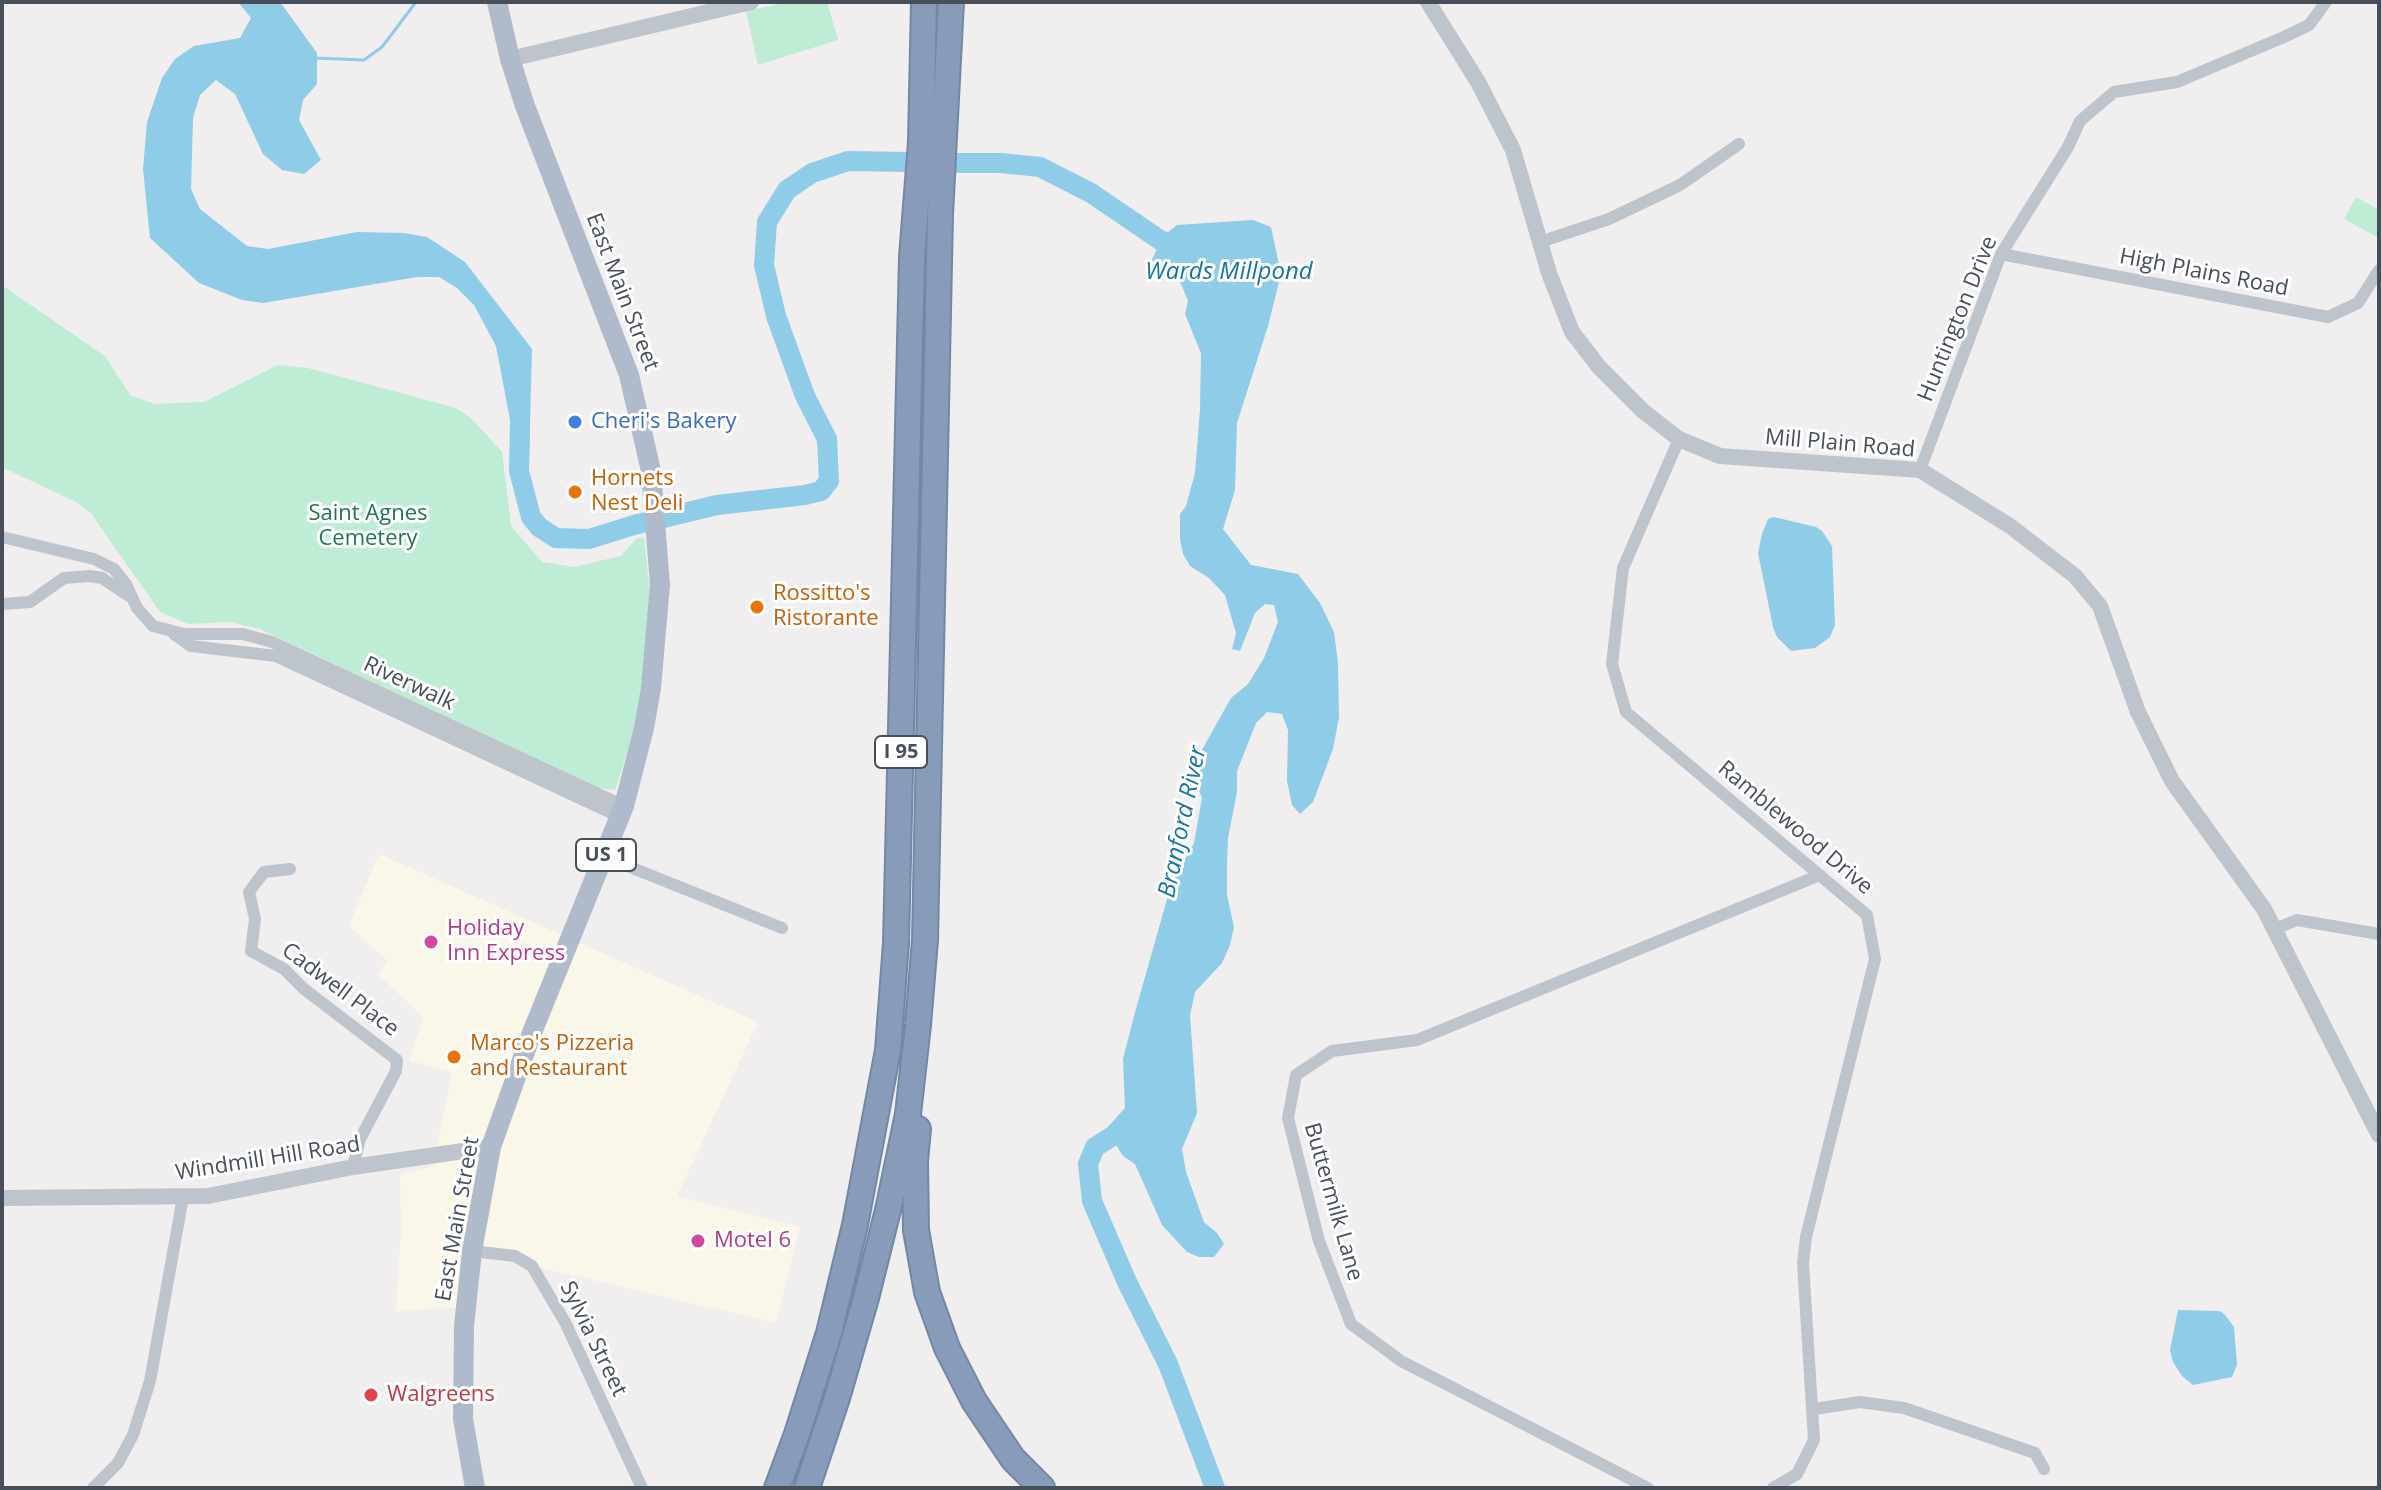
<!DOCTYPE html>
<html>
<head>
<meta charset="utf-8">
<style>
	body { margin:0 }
	#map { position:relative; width:2381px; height:1490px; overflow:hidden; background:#f0eeee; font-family:"Open Sans",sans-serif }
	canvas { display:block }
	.frame { position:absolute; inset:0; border:4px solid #474f5a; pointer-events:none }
</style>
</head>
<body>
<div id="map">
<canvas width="2381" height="1490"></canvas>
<div class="frame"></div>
</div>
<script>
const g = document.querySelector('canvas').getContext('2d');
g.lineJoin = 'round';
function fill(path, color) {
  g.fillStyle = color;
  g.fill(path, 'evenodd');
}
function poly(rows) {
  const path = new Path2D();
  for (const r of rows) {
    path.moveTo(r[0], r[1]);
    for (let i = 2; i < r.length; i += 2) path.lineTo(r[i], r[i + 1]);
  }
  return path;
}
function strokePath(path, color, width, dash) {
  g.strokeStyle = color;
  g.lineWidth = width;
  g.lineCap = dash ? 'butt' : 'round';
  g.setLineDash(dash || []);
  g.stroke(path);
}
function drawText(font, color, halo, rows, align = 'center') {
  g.font = font + ' "Open Sans",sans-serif';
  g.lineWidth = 6;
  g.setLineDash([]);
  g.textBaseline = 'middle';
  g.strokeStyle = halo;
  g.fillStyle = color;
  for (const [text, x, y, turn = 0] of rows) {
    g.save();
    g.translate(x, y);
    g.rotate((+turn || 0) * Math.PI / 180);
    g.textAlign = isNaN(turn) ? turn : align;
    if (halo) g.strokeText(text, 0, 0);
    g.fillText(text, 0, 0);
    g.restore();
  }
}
const commercial = poly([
	[379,854,758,1022,677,1196,800,1227,776,1323,473,1252,466,1307,396,1311,401,1230,400,1175,433,1166,452,1073,409,1060,423,1017,378,974,387,961,349,925]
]);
const green = poly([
	[789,2,827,2,838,40,758,65,746,11],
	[2356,197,2379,210,2379,238,2344,219],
	[2,285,106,357,130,395,155,404,204,402,278,365,308,368,456,408,472,419,502,452,511,526,542,562,574,567,621,556,637,538,644,538,650,593,644,673,632,738,615,790,598,788,260,629,230,622,188,624,160,612,90,512,76,502,2,467]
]);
const water = poly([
	[238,2,280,2,317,53,317,84,303,100,299,120,321,160,304,174,282,170,263,154,235,94,216,80,200,95,193,118,191,189,200,209,247,246,268,249,357,232,403,233,427,237,465,262,532,349,529,462,514,441,496,346,474,305,457,288,439,277,417,277,263,303,242,300,199,283,150,238,143,169,147,122,162,78,175,59,194,46,240,38,251,18],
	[1253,220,1271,227,1281,274,1268,326,1237,423,1235,490,1223,529,1251,565,1298,574,1320,603,1334,632,1338,663,1339,717,1333,749,1313,802,1300,814,1292,805,1287,781,1288,730,1282,714,1267,712,1256,723,1237,771,1237,792,1228,838,1227,862,1227,895,1234,927,1230,945,1222,963,1195,992,1190,1015,1197,1113,1182,1149,1186,1172,1204,1222,1217,1233,1224,1244,1214,1257,1199,1257,1187,1252,1162,1225,1135,1164,1123,1156,1106,1129,1125,1108,1123,1059,1134,1016,1171,885,1194,843,1202,798,1196,782,1194,764,1231,698,1248,684,1264,658,1278,622,1274,605,1265,604,1255,613,1240,651,1232,649,1236,633,1225,595,1209,578,1190,566,1183,554,1180,539,1180,514,1186,506,1195,473,1200,410,1201,353,1185,314,1188,301,1182,286,1173,272,1151,262,1162,237,1177,225],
	[1774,517,1816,527,1822,531,1832,546,1835,625,1830,637,1815,648,1791,651,1777,637,1773,627,1758,553,1762,534,1768,519],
	[2178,1310,2220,1311,2225,1315,2234,1327,2237,1365,2232,1377,2193,1385,2182,1376,2173,1362,2170,1350]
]);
const stream = poly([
	[314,58,364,60,382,47,416,2]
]);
const river = poly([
	[954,163,1001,163,1040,167,1091,193,1160,240,1185,249],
	[520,421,519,471,531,517,539,527,556,538,589,539,634,525,717,505,805,495,821,491,829,481,827,439,805,396,776,316,764,265,767,222,787,190,812,173,848,161,908,162],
	[1132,1124,1095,1147,1088,1164,1092,1201,1127,1282,1168,1364,1215,1488]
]);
const minor = poly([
	[1540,242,1609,219,1680,185,1739,144],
	[2001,254,2328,317,2358,303,2379,270],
	[1679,439,1623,568,1612,664,1626,712,1867,915,1875,959,1806,1237,1803,1263,1814,1440,1797,1474,1773,1488],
	[1920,470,2001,254,2068,147,2080,121,2114,92,2177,82,2284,37,2309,25,2326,2],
	[2,537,94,559,114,569,126,584,137,608,153,626,184,634,243,634,272,642,624,806],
	[2,604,30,602,64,578,90,576,102,578,129,596],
	[174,634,191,646,276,656,620,817],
	[605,857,782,928],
	[290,869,264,872,249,892,255,919,251,951,284,969,304,989,397,1060,396,1071,360,1139,353,1167],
	[2275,929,2297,920,2379,934],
	[472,1251,515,1256,532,1266,566,1324,642,1488],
	[1814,1409,1860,1402,1904,1408,2035,1453,2044,1469],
	[93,1488,118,1463,133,1435,150,1381,183,1197],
	[1648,1488,1401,1361,1351,1324,1319,1241,1288,1118,1296,1075,1332,1051,1417,1040,1820,875]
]);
const tertiary = poly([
	[1428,2,1478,82,1513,150,1549,273,1572,332,1599,367,1643,411,1679,439,1720,456,1920,470,2010,526,2075,576,2100,606,2138,712,2172,781,2264,909,2379,1135],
	[510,59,751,2],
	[2,1198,208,1196,353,1167,491,1147]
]);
const primary = poly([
	[475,1488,463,1419,464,1326,472,1251,491,1147,531,1035,624,806,644,728,651,688,660,585,651,471,629,375,525,106,510,59,497,2]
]);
const motorway = poly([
	[918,1129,915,1161,916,1230,927,1292,947,1348,974,1401,1013,1459,1042,1488],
	[777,1488,797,1434,829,1333,855,1225,888,1050,896,943,912,257,921,142,924,2],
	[807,1488,837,1398,866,1298,888,1210,908,1114,918,1025,925,940,940,214,951,2]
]);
const markers = [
	[575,422,8,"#3f7fe0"],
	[575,492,8,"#e8710a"],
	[757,607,8,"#e8710a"],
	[431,942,8,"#d1479c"],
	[454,1057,8,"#e8710a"],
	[698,1241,8,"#d1479c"],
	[371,1395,8,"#e0444e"]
];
const shields = [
	[901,752,52],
	[606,855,60]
];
const shieldNames = [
	["I 95",901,752],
	["US 1",606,855]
];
const streetNames = [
	["High Plains Road",2204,273,11],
	["East Main Street",622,292,69],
	["Huntington Drive",1958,319,-68],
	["Mill Plain Road",1840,444,5],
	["Riverwalk",409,684,25],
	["Ramblewood Drive",1795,828,40],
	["Cadwell Place",340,990,37],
	["Windmill Hill Road",268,1159,-9],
	["Buttermilk Lane",1333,1202,74],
	["East Main Street",458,1219,-80],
	["Sylvia Street",593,1339,64]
];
const shopNames = [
	["Cheri's Bakery",591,422]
];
const foodNames = [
	["Hornets",591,479],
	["Nest Deli",591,504],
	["Rossitto's",773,594],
	["Ristorante",773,619],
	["Marco's Pizzeria",470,1044],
	["and Restaurant",470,1069]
];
const parkNames = [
	["Saint Agnes",368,514],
	["Cemetery",368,539]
];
const hotelNames = [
	["Holiday",447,929],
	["Inn Express",447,954],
	["Motel 6",714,1241]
];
const healthNames = [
	["Walgreens",387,1395]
];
const waterNames = [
	["Wards Millpond",1229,272],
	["Branford River",1183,822,-78]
];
fill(commercial, '#fbf7e8');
fill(green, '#beecd4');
fill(water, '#8ecce7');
strokePath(stream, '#8ecce7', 3);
strokePath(river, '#8ecce7', 20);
strokePath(motorway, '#7387a6', 28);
strokePath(minor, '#bdc4cc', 12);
strokePath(tertiary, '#bdc4cc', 16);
strokePath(primary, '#afbbcb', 20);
strokePath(motorway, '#889cba', 24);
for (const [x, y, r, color] of markers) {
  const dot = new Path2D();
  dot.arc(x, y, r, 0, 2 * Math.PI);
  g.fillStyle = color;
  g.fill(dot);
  strokePath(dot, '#fff', 3);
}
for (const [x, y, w] of shields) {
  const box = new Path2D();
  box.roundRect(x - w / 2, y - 16, w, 32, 6);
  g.fillStyle = '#fff';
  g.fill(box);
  strokePath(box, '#474f5a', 2);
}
drawText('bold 20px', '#474f5a', null, shieldNames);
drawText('22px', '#474f5a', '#fff', streetNames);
drawText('22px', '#366cbe', '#fff', shopNames, 'left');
drawText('22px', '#c56008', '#fff', foodNames, 'left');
drawText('22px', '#1c7752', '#fff', parkNames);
drawText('22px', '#b23c85', '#fff', hotelNames, 'left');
drawText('22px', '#be3a42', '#fff', healthNames, 'left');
drawText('italic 24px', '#1476a0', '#fff', waterNames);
</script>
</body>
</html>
